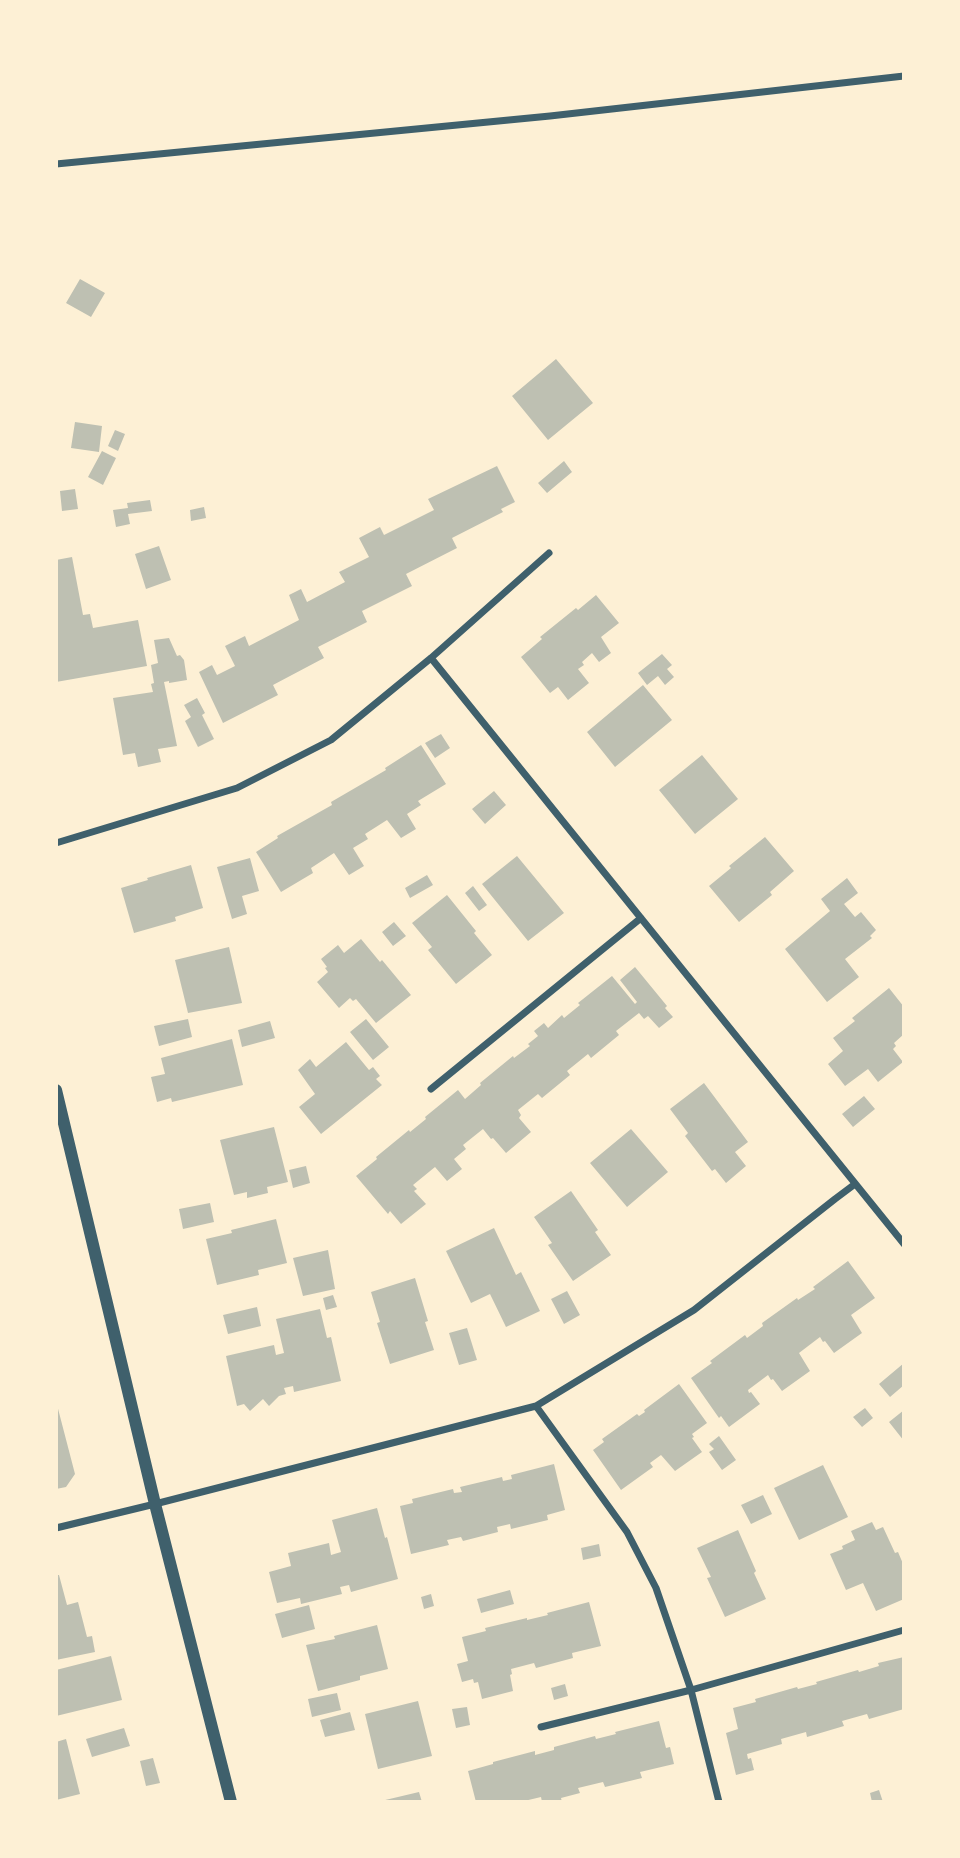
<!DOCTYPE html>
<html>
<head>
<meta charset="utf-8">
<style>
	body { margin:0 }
	#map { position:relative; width:960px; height:1858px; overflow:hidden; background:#fdf0d5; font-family:Quicksand,sans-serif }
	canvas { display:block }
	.frame { position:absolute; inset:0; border:58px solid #fdf0d5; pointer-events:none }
</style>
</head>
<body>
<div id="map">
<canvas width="960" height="1858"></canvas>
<div class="frame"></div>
</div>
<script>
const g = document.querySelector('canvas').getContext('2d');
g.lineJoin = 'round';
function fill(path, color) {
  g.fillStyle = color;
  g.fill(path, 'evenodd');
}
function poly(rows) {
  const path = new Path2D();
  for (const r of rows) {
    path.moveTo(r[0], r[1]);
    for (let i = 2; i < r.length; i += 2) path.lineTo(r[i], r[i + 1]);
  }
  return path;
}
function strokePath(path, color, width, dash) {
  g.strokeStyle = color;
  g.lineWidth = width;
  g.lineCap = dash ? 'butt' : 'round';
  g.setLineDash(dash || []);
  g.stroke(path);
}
const building = poly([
	[80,279,105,293,91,317,66,303],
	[556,359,593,403,548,440,512,396],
	[75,422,102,426,99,452,71,448],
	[115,430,125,434,118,451,108,446],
	[102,451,116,458,103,485,88,477],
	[564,461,572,472,547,493,538,483],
	[497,466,515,502,501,509,503,512,452,538,457,548,406,574,412,586,362,611,367,622,318,647,324,658,273,685,278,695,223,723,199,672,212,665,217,675,235,666,225,646,245,636,249,646,299,620,289,595,301,589,307,602,345,582,339,572,369,557,359,538,380,527,384,535,434,510,428,499],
	[75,489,78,509,62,511,60,491],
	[150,500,152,511,128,514,130,524,116,527,113,510,128,508,127,503],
	[204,507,206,518,191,521,190,510],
	[159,546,171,580,146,589,135,554],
	[72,557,83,615,90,614,93,628,138,620,147,666,56,682,56,560],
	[596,595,619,623,601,637,611,653,599,662,592,653,582,662,584,665,578,669,589,683,568,700,558,687,550,693,521,657,542,639,540,637,576,608,578,610],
	[169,638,177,656,180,655,184,660,187,680,169,683,169,681,164,682,177,746,158,749,161,762,138,767,135,753,123,755,113,698,153,692,151,684,154,683,151,665,158,663,154,640],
	[662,654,672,665,667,669,674,677,665,685,658,676,647,685,638,673],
	[643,685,672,720,615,767,587,732],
	[197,698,205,713,202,715,214,739,198,747,185,721,191,717,184,705],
	[441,734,450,748,435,758,425,743],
	[421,745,446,784,418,801,421,805,407,814,416,829,401,838,387,820,365,834,368,839,353,848,364,866,349,875,334,853,311,868,313,873,281,892,256,852,278,838,277,836,332,805,331,802,386,770,385,768],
	[702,755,738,799,695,834,659,790],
	[494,791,506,805,485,824,472,809],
	[765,837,794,871,770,892,772,895,739,922,709,886,731,868,729,866],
	[517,856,564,913,528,941,482,884],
	[250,858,259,891,242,896,247,914,232,919,217,867],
	[191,865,203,908,175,917,176,921,134,933,121,888,148,880,147,878],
	[427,875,433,885,410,898,405,888],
	[847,878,858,893,844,904,855,917,861,912,876,930,870,936,872,938,845,959,859,977,827,1002,785,949,830,911,821,899],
	[473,886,487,905,479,911,465,893],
	[447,895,476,931,474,933,492,955,456,984,428,950,432,947,412,923],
	[394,922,406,936,393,946,382,932],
	[361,939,380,962,382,960,411,995,376,1023,356,999,353,1001,350,998,339,1008,317,982,328,972,325,968,327,967,321,959,338,945,344,953],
	[229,947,242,1003,188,1013,175,960],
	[635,967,667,1006,665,1008,673,1017,659,1028,648,1016,644,1019,639,1013,616,1031,619,1035,591,1058,588,1054,567,1071,570,1075,542,1098,538,1094,518,1110,521,1115,519,1118,531,1132,506,1153,493,1138,491,1139,483,1129,463,1145,466,1149,454,1159,462,1169,447,1181,435,1167,413,1185,417,1189,414,1191,426,1204,401,1224,390,1211,388,1214,356,1176,377,1159,376,1157,409,1130,410,1132,426,1119,425,1117,458,1090,465,1099,481,1085,480,1083,513,1056,514,1058,530,1046,528,1044,538,1036,534,1031,544,1023,548,1028,562,1015,564,1018,580,1005,578,1003,612,976,635,1004,637,1002,620,980],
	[889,988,904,1007,904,1034,894,1043,896,1046,893,1049,903,1062,878,1082,868,1069,845,1086,828,1064,843,1051,833,1038,855,1021,852,1018],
	[188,1019,192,1037,159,1046,154,1026],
	[366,1019,389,1047,373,1060,350,1032],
	[270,1021,275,1038,242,1047,238,1030],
	[232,1039,243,1085,172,1102,171,1098,157,1102,151,1077,165,1074,161,1058],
	[346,1042,369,1070,373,1067,380,1076,376,1079,382,1085,321,1134,299,1107,315,1094,298,1070,310,1059,316,1067],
	[704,1083,748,1142,735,1152,746,1166,726,1183,715,1169,712,1171,685,1136,688,1133,670,1109],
	[864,1096,875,1109,853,1127,842,1114],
	[274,1127,288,1182,267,1187,268,1193,247,1198,247,1192,234,1195,220,1140],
	[631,1129,668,1172,627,1207,590,1163],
	[306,1166,310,1183,293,1188,289,1170],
	[571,1191,598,1230,595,1232,611,1255,573,1281,548,1245,552,1243,534,1217],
	[210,1203,214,1222,183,1229,179,1209],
	[276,1219,287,1263,258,1270,259,1275,217,1285,206,1239,232,1233,231,1230],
	[494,1228,516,1275,521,1272,540,1311,506,1327,490,1294,471,1303,446,1251],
	[328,1250,335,1289,303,1296,293,1258],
	[848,1261,875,1298,851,1315,862,1333,834,1353,825,1341,823,1342,820,1337,799,1353,810,1371,782,1391,773,1379,771,1380,768,1375,748,1390,749,1393,751,1392,760,1404,729,1427,721,1416,719,1418,691,1378,712,1363,710,1361,745,1335,747,1338,763,1326,762,1323,797,1298,798,1300,815,1289,813,1287],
	[415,1278,428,1321,425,1322,434,1350,390,1364,377,1323,380,1322,371,1292],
	[567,1291,580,1315,564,1324,551,1299],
	[333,1295,337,1307,326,1310,323,1298],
	[257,1307,261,1326,228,1334,223,1315],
	[320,1309,327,1338,331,1337,341,1381,294,1392,293,1386,284,1388,286,1394,279,1396,269,1406,263,1399,250,1411,244,1404,237,1406,226,1356,274,1345,276,1355,284,1353,276,1319],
	[467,1328,477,1360,459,1365,449,1333],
	[904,1363,904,1385,890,1397,879,1384],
	[679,1384,707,1423,692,1434,694,1437,692,1438,702,1452,675,1471,661,1455,650,1463,653,1467,621,1490,593,1450,604,1442,602,1439,637,1414,639,1416,645,1412,644,1410],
	[56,1401,75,1474,66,1487,56,1489],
	[865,1408,873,1418,862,1427,853,1417],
	[904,1410,904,1441,889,1422],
	[719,1436,736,1460,722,1470,709,1452,714,1449,709,1444],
	[554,1464,565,1510,547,1515,548,1520,511,1529,510,1524,497,1527,498,1532,463,1541,461,1537,447,1540,449,1545,411,1554,400,1506,413,1503,412,1499,453,1489,454,1493,462,1492,460,1487,502,1477,503,1481,512,1479,511,1475],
	[823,1465,848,1517,799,1540,774,1488],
	[763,1495,772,1514,751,1524,741,1505],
	[377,1508,385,1538,387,1537,398,1579,351,1592,349,1585,340,1587,342,1594,301,1604,300,1598,277,1603,269,1572,291,1566,288,1553,329,1543,331,1555,341,1552,332,1520],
	[872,1522,876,1530,883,1527,895,1553,898,1552,904,1566,904,1599,876,1611,863,1583,846,1590,830,1554,843,1549,842,1546,855,1540,851,1531],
	[738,1530,756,1571,754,1573,766,1599,725,1617,707,1578,711,1577,697,1548],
	[599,1544,601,1556,583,1560,581,1548],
	[56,1575,59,1575,67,1605,78,1602,87,1637,92,1636,95,1652,56,1660],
	[510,1590,514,1604,481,1613,477,1599],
	[431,1594,434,1606,424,1609,421,1597],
	[589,1602,601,1646,572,1653,573,1658,536,1668,534,1663,511,1669,512,1674,510,1675,513,1691,482,1699,478,1682,474,1683,473,1679,462,1682,457,1664,468,1661,462,1637,486,1631,485,1628,527,1618,527,1620,548,1615,547,1613],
	[309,1605,315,1629,282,1638,275,1614],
	[377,1625,388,1669,360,1676,360,1680,318,1691,306,1645,335,1639,334,1636],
	[111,1656,122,1700,56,1716,56,1670],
	[904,1657,904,1709,869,1719,867,1714,842,1721,844,1726,807,1737,806,1732,781,1739,782,1744,747,1754,748,1759,751,1758,754,1770,736,1775,726,1733,738,1729,733,1708,756,1702,755,1699,797,1687,798,1689,817,1684,816,1682,858,1670,859,1672,879,1666,878,1663],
	[565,1684,568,1696,554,1700,551,1688],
	[337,1693,341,1710,312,1717,308,1699],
	[418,1701,432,1756,378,1769,365,1714],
	[467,1707,470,1725,456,1728,452,1709],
	[350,1712,355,1730,325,1737,320,1720],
	[659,1721,666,1748,670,1747,674,1764,640,1772,642,1778,605,1787,603,1782,578,1788,580,1793,561,1798,562,1802,542,1802,541,1797,520,1802,476,1802,468,1771,493,1764,493,1762,535,1751,535,1755,554,1750,554,1747,595,1736,596,1739,616,1734,615,1732],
	[124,1728,130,1746,92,1757,86,1739],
	[66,1739,80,1794,56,1800,56,1742],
	[153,1758,160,1783,146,1786,140,1761],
	[879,1790,883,1802,872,1802,870,1793],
	[419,1792,422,1802,381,1802,381,1801]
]);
const minor = poly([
	[56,164,550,116,904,76],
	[431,658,904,1244],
	[56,843,237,788,331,740,431,658,549,553],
	[431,1089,641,918],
	[536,1406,627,1532,656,1588,691,1690,719,1802],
	[56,1528,155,1504,536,1406,694,1310,835,1199,855,1184],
	[541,1727,691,1690,904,1630]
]);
const tertiary = poly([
	[56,1090,155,1504,231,1802]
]);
fill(building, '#bec0b2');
strokePath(minor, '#3f606c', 7);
strokePath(tertiary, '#3f606c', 12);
</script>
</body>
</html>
